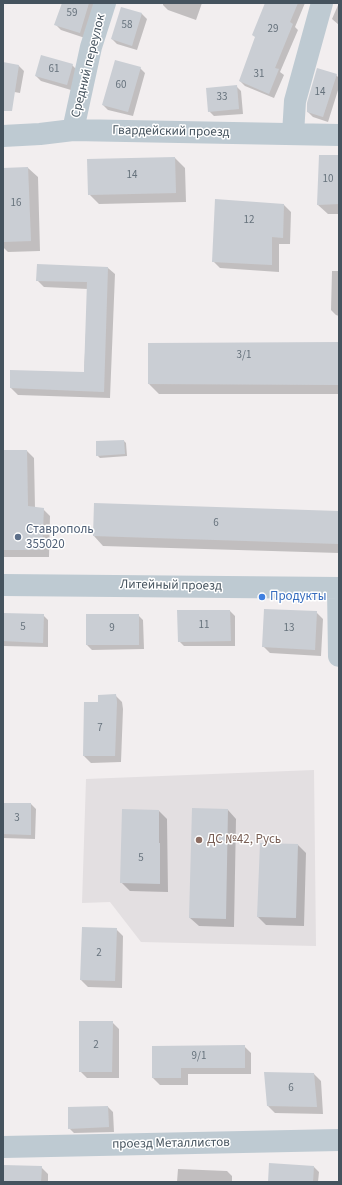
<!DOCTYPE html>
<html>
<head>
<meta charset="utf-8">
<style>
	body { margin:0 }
	#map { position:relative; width:342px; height:1185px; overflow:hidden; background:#f2eeef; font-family:"Source Sans 3",sans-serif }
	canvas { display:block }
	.frame { position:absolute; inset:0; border:4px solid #45535e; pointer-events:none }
</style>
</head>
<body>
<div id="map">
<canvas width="342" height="1185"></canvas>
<div class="frame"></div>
</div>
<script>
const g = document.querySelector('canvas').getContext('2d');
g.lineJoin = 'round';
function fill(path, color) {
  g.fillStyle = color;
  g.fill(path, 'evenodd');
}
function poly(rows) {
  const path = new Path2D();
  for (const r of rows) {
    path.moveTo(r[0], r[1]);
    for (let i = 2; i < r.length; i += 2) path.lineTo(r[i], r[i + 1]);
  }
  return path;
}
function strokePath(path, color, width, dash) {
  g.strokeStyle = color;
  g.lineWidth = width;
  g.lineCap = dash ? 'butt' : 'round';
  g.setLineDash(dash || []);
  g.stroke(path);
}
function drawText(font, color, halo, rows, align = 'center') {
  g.font = font + ' "Source Sans 3",sans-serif';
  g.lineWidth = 3;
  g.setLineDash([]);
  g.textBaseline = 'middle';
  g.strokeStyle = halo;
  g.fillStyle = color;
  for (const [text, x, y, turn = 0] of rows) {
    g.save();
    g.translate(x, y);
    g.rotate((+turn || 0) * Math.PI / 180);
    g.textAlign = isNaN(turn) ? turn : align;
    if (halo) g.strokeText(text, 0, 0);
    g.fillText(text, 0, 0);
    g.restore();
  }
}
const education = poly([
	[314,770,316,946,141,942,110,902,82,903,86,779]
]);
const shadow = poly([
	[63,3,95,3,85,38,61,30,56,25],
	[163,3,202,3,196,20,168,10,163,5],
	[266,3,305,3,295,27,298,30,280,72,284,75,274,98,245,86,240,81,256,38],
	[339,3,339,25,332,19],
	[122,8,142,14,147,19,137,50,117,44,112,39],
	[3,63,19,66,24,71,20,93,3,90],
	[72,65,77,70,71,90,41,81,36,76],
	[140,68,145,73,133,116,108,110,103,105],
	[336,75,339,78,339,87,328,122,313,117,308,112],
	[236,86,241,91,243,114,214,116,209,111],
	[339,156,339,214,328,214,318,205],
	[175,158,185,168,186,202,99,204,89,194],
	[3,168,28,168,38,177,40,251,8,252,3,247],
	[216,200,284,205,291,212,290,244,279,244,279,272,220,268,213,261],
	[38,265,108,268,115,274,110,398,18,395,11,388,84,373,88,289,44,287,37,280],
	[332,271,339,271,339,316,336,315,331,310],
	[149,344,339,344,339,394,159,394,149,384],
	[124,441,126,443,127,456,100,458,97,455],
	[3,451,27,451,34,458,35,508,43,509,50,516,49,557,3,557],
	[339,512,339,553,103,546,94,536],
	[230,611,235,616,235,646,184,646,179,641],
	[316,612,323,619,321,656,270,653,263,646],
	[3,614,43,615,48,620,48,647,3,646],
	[87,615,138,615,143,620,144,649,92,650,87,645],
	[115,695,122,702,123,709,121,762,91,763,84,756,99,703],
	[3,804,31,804,36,809,35,839,3,838],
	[193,810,228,810,236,819,234,927,199,926,190,918],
	[159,811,167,819,168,892,130,891,121,882],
	[298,845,306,853,304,926,266,925,258,917],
	[116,929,123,936,122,988,88,987,81,980],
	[112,1022,119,1029,119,1078,87,1078,80,1071],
	[244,1046,251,1053,251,1074,188,1074,188,1085,160,1085,153,1078,153,1047],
	[314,1074,321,1081,323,1114,275,1113,268,1106],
	[108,1107,113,1112,114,1132,74,1133,69,1128],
	[3,1166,41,1167,48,1174,48,1182,3,1182],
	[314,1167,319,1172,318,1182,269,1182],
	[178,1169,227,1171,232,1176,232,1182,177,1182]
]);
const building = poly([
	[62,3,89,3,80,33,54,25],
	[265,3,298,3,290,22,293,24,275,68,279,69,269,94,239,81,255,37,252,35],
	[121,7,142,13,132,46,111,39],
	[41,55,73,64,67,85,35,76],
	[115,60,141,67,128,112,102,105],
	[3,62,19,65,12,111,3,111],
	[317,68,337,74,323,117,307,112,307,103],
	[237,85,239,109,208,112,206,88],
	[319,155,339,155,339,204,317,205],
	[175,157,176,193,88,195,87,159],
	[28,167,31,241,3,242,3,168],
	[215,199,284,204,283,238,272,237,272,265,212,262],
	[37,264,108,267,104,392,10,388,10,370,84,372,87,282,36,281],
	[339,342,339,385,148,384,148,343],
	[124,440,125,454,96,456,96,441],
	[3,450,27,450,28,506,44,508,42,550,3,550],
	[94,503,339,511,339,544,93,536],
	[264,609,317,611,315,650,262,647],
	[177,610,230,610,231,641,178,642],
	[3,613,44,614,43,643,3,641],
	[86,614,139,614,139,645,86,645],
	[116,694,117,702,115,756,83,756,84,702,98,702,98,695],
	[3,803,31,803,31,835,3,834],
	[192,808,228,809,226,919,189,918],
	[122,809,159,810,159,843,160,843,160,884,120,883],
	[260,843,298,844,296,918,257,917],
	[82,927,117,928,115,981,80,980],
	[79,1021,113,1021,112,1072,79,1072],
	[245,1045,245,1068,181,1068,181,1078,152,1078,152,1046],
	[264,1072,314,1073,317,1107,267,1106],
	[108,1106,109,1127,68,1129,68,1107],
	[269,1163,314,1166,313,1182,268,1182],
	[3,1165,42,1166,41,1182,3,1182]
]);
const minor = poly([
	[73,130,91,47,105,3],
	[293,134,295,101,322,3],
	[3,136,40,134,73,130,339,135],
	[3,585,339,588],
	[338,588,339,656],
	[3,1147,339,1140]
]);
const markers = [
	[18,537,4,"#5c6f8a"],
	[262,597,4,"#3f7fe0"],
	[199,840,4,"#8d6e63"]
];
const numberNames = [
	["59",72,14],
	["58",127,26],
	["29",273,30],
	["61",54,70],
	["31",259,75],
	["60",121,86],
	["14",320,93],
	["33",222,98],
	["14",132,176],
	["10",328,180],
	["16",16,204],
	["12",249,221],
	["3/1",244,356],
	["6",216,524],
	["11",204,626],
	["5",23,628],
	["9",112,629],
	["13",289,629],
	["7",100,729],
	["3",17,819],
	["5",141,859],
	["2",99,954],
	["2",96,1046],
	["9/1",199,1057],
	["6",291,1089]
];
const streetNames = [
	["Средний переулок",89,66,-76],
	["Гвардейский проезд",171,132,1],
	["Литейный проезд",171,586,1],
	["проезд Металлистов",171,1144,-1]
];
const serviceNames = [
	["Ставрополь",26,530],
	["355020",26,545]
];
const shopNames = [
	["Продукты",270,597]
];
const educationNames = [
	["ДС №42, Русь",207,840]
];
fill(education, '#e3dfe1');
fill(shadow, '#0003');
fill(building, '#caced4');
strokePath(minor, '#becad2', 22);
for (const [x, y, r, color] of markers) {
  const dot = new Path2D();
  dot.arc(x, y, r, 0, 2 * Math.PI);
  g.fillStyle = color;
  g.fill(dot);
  strokePath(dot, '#fff', 1.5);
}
drawText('11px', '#66727c', null, numberNames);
drawText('13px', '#45535e', '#fff', streetNames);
drawText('13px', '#4e5e75', '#fff', serviceNames, 'left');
drawText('13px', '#366cbe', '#fff', shopNames, 'left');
drawText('13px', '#785e54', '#fff', educationNames, 'left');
</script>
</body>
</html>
